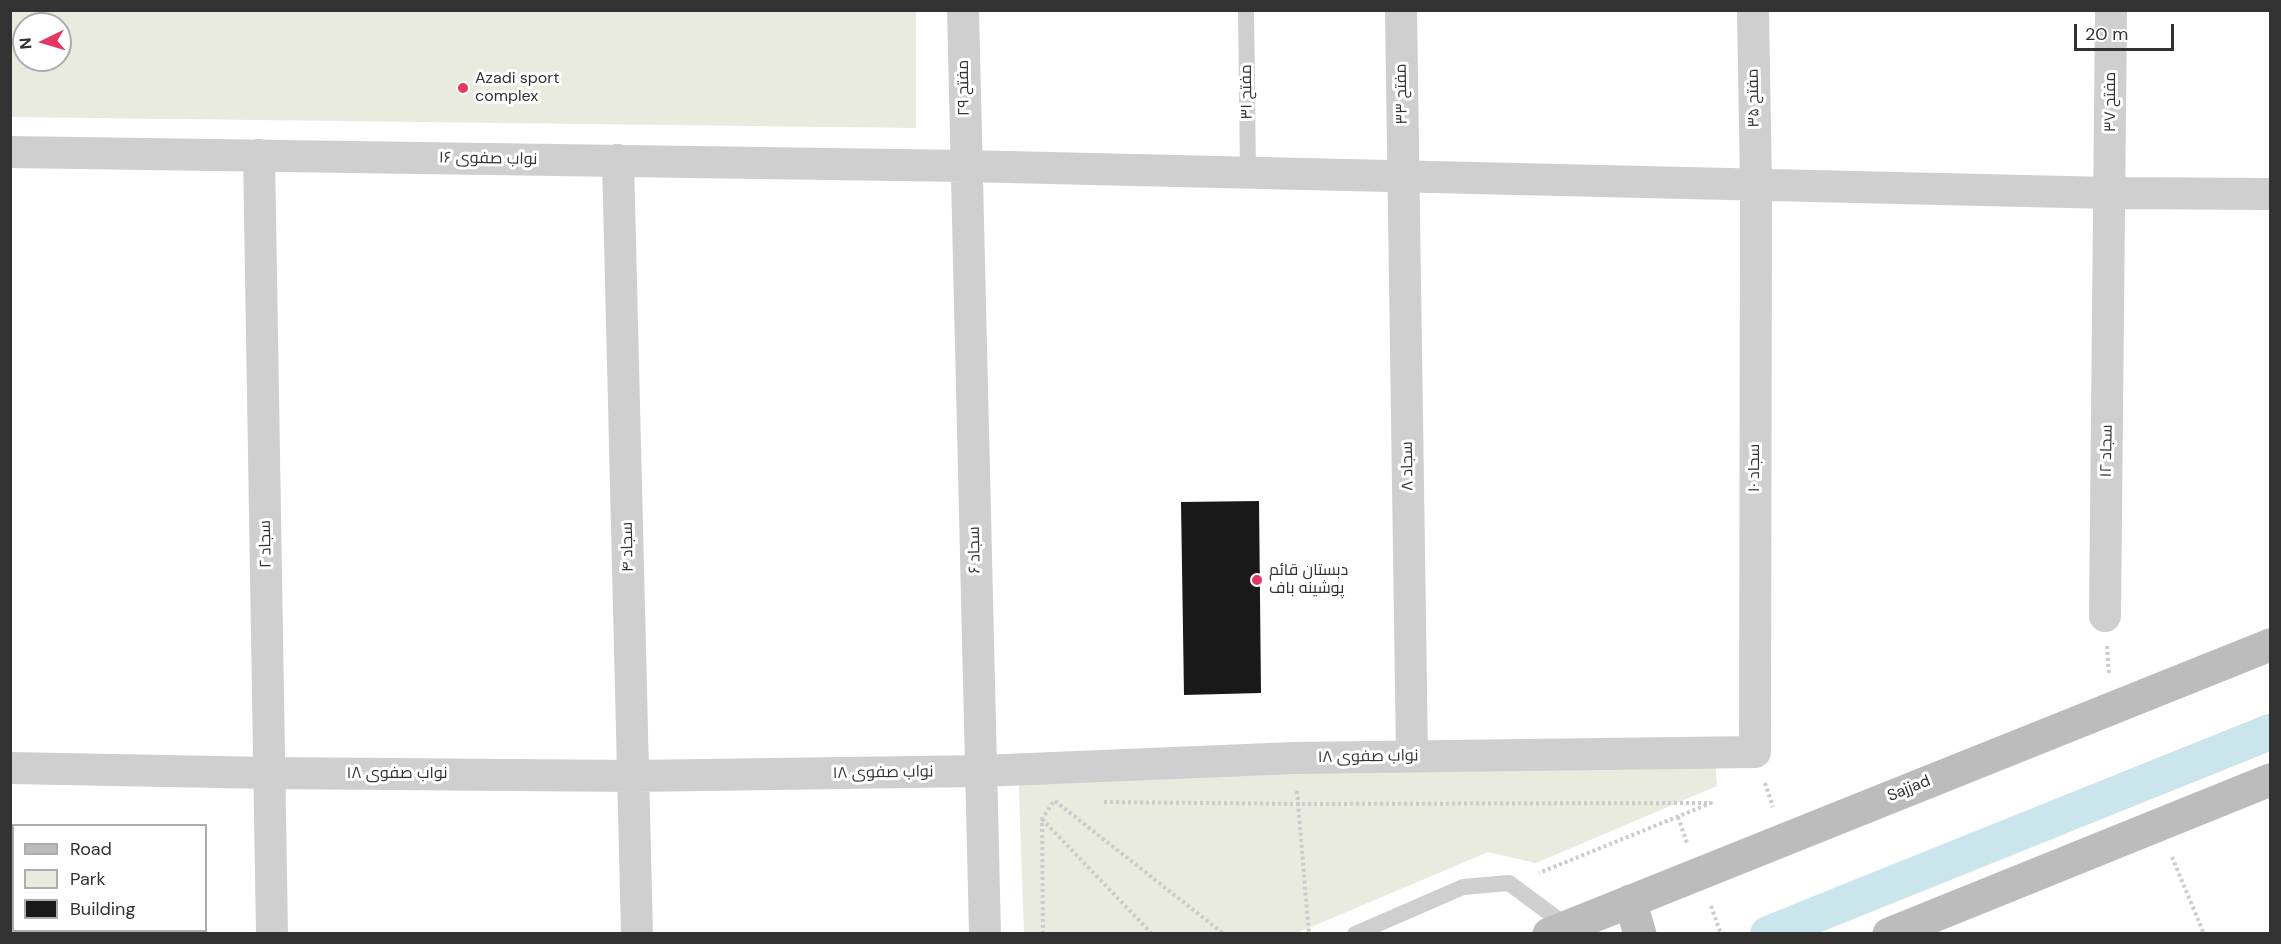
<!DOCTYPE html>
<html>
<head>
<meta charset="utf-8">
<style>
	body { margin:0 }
	#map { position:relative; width:2281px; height:944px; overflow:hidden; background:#fff; font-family:"DM Sans",sans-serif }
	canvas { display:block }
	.frame { position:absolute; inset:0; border:12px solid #323232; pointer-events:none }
	.legend { position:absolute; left:12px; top:824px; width:195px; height:108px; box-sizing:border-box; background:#fff; border:2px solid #adadad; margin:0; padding:8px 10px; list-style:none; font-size:18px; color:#323232 }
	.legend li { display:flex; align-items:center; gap:12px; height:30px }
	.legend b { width:30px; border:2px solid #adadad }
	.north { position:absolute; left:12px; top:12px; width:60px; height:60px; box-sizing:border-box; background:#fff; border:2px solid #adadad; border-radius:50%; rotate:265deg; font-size:16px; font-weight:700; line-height:24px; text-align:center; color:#323232 }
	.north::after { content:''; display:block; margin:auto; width:21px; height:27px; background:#e63764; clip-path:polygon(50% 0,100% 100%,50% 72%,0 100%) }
	.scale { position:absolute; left:2074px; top:24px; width:100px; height:27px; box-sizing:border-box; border:3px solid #323232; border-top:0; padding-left:8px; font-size:18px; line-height:21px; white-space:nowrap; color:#323232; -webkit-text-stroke:4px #fff; paint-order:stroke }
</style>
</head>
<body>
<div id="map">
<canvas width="2281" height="944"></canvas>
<div class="frame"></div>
<ul class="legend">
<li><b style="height:8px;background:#bcbcbc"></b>Road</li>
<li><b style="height:16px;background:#e8ebde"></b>Park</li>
<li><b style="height:16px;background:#191919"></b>Building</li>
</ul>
<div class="north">N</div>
<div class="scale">20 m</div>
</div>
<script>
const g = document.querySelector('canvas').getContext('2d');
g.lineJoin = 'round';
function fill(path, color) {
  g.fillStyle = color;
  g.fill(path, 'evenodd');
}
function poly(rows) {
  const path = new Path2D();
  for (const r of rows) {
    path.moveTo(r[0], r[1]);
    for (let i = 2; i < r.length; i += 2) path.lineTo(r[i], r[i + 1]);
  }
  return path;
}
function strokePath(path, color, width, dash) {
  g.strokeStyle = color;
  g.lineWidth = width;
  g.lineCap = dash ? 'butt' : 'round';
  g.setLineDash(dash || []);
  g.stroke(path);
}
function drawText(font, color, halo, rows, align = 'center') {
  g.font = font + ' "DM Sans",Cairo,sans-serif';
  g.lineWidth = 6;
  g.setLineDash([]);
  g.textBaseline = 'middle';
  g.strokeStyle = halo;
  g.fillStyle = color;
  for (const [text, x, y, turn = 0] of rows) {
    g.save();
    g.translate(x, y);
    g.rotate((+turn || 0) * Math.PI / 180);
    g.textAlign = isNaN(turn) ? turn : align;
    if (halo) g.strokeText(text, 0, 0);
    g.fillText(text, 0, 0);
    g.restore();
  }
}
const green = poly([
	[11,10,916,11,916,128,11,117],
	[24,24,60,24,60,60,24,60],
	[1715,761,1717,786,1536,863,1488,852,1297,933,1024,934,1018,765]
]);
const canal = poly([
	[1768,934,2270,732]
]);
const building = poly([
	[1259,501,1261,693,1184,695,1181,502]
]);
const path = poly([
	[2107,646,2109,675],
	[1765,783,1773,807],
	[1297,791,1309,934],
	[1055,801,1224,934],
	[1104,802,1298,804,1711,803,1539,873],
	[1678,817,1687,843],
	[1042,819,1152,934],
	[2172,857,2204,934],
	[1711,906,1721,934],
	[1043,934,1042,819,1054,801]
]);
const service = poly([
	[1246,10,1248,173],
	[1355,934,1463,887,1509,883,1567,926]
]);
const minor = poly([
	[963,10,985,934],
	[1401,10,1412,756],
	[10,152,965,166,2110,193,2270,194],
	[259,155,272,934],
	[618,160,637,934],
	[2105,616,2111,10],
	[10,768,269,773,634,776,981,771,1294,758,1755,752,1756,185,1753,10]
]);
const secondary = poly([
	[1630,901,1640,934],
	[1549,934,2270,645],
	[1889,934,2270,780]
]);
const markers = [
	[463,88,6,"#e63764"],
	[1257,580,6,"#e63764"]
];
const poiNames = [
	["Azadi sport",475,79],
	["complex",475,97],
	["دبستان قائم",1269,571],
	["پوشینه باف",1269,589]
];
const streetNames = [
	["مفتح ۲۹",964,88,-91],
	["مفتح ۳۱",1247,92,-91],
	["مفتح ۳۳",1402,94,-91],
	["مفتح ۳۵",1754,98,-91],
	["مفتح ۳۷",2111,102,-90],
	["نواب صفوی ۱۶",488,159,1],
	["سجاد ۱۲",2107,451,-89],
	["سجاد ۸",1408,466,-91],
	["سجاد ۱۰",1755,468,-90],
	["سجاد ۲",266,544,-91],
	["سجاد ۴",628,547,-91],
	["سجاد ۶",975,550,-91],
	["نواب صفوی ۱۸",1368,757,-1],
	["نواب صفوی ۱۸",883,773,-1],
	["نواب صفوی ۱۸",397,774],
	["Sajjad",1909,789,-22]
];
fill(green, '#e8ebde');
strokePath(canal, '#cae5ec', 36);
fill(building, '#191919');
strokePath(path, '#ccc', 4, [3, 3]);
strokePath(service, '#cfcfcf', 16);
strokePath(minor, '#cfcfcf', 32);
strokePath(secondary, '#bcbcbc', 33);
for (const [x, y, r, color] of markers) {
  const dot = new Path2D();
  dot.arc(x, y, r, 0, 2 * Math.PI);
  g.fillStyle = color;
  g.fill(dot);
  strokePath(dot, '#fff', 2);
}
drawText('16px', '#323232', '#fff', poiNames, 'left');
drawText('16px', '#323232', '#fff', streetNames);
</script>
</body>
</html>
